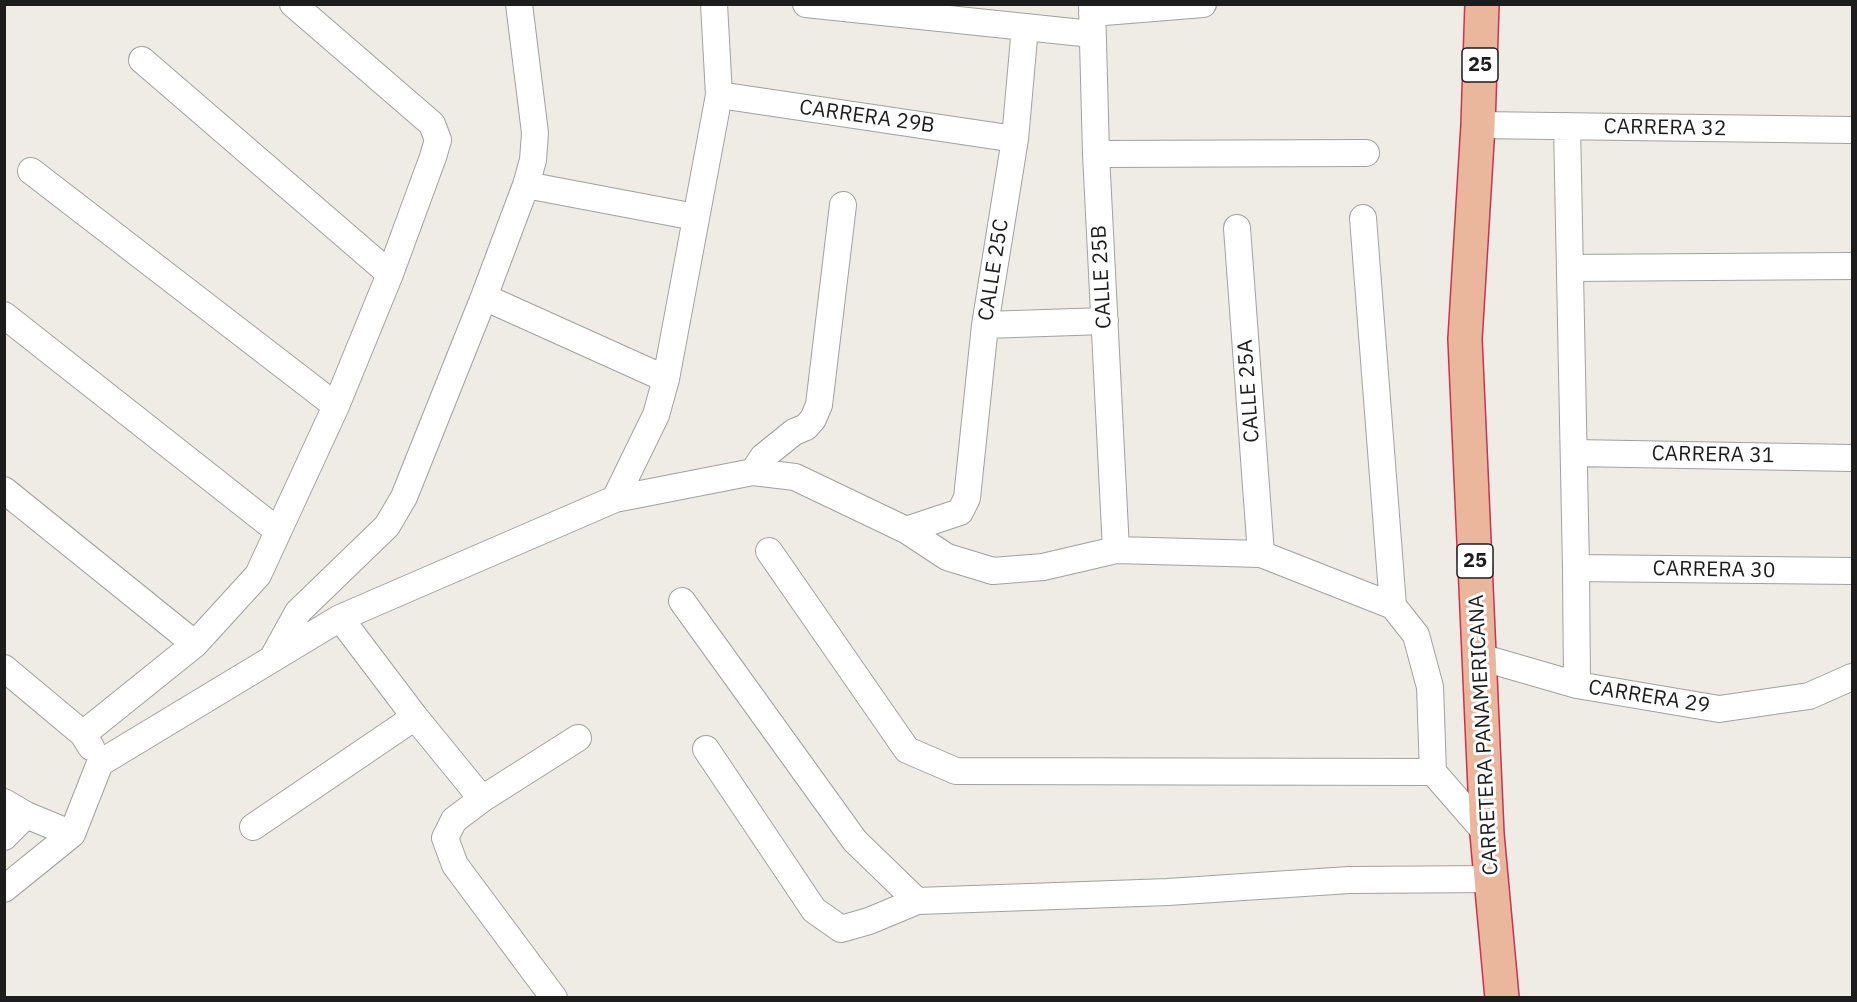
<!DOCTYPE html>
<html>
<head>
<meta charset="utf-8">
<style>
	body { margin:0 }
	#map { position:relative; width:1857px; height:1002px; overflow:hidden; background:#eeece4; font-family:"IBM Plex Sans",sans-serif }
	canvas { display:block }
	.frame { position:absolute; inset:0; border:6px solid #1d1d1d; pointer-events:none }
</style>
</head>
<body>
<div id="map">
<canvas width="1857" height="1002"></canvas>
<div class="frame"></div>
</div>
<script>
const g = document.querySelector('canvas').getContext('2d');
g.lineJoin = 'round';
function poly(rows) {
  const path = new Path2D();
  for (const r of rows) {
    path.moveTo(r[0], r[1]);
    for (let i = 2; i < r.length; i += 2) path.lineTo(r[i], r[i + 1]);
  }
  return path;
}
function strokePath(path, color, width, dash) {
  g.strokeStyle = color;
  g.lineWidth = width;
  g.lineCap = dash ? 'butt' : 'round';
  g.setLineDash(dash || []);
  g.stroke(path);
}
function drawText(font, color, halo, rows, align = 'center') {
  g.font = font + ' "IBM Plex Sans",sans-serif';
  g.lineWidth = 6;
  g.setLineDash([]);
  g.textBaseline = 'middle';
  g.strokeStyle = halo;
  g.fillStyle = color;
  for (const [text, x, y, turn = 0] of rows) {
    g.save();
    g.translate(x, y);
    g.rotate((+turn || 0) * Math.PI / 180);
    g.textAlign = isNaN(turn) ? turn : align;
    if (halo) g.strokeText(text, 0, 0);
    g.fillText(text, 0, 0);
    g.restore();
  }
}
const minor = poly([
	[806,4,1092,34],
	[1092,4,1096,154,1116,550],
	[1092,13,1203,4],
	[142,60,390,274],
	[719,95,1015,139],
	[1478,125,1852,130],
	[1567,126,1576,568,1577,685],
	[1096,154,1366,153],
	[31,171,336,406],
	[526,185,695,217],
	[1363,218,1393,606],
	[1237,228,1261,554],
	[1570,268,1852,266],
	[484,297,666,379],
	[4,315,278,531],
	[985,325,1105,321],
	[1574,453,1852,458],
	[753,472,763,457,794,432,806,427,813,419,819,405,843,205],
	[4,490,195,644],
	[615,499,656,415,666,379,719,95,714,4],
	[906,530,960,512,967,498,985,325,1015,139,1025,27],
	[769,551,907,750,956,771,1433,772,1487,834],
	[1576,568,1852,571],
	[682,601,855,841,917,901,1168,892,1349,880,1491,879],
	[340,618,415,717,482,799],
	[1480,657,1577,685,1719,709,1809,696,1852,677],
	[272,659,298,612,387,526,404,497,484,297,526,185,533,160,535,133,519,4],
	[4,668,83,734,91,747],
	[83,734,195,644,258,575,336,406,390,274,433,157,438,140,432,124,293,4],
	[706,749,814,910,841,929,869,921,917,901],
	[4,802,26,815,72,834],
	[253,827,415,717],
	[4,837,26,815],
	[4,889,72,834,100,763,340,618,615,499,753,472,795,477,906,530,947,557,993,571,1043,567,1116,550,1261,554,1393,606,1416,635,1430,687,1433,772],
	[554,998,455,865,445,838,454,820,482,799,578,738]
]);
const trunk = poly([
	[1482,4,1478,125,1465,339,1487,834,1502,998]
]);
const shields = [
	[1480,65,36],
	[1475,561,36]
];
const shieldNames = [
	["25",1480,65],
	["25",1475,561]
];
const streetNames = [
	["CARRERA 29B",867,117,8],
	["CARRERA 32",1665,128,1],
	["CALLE 25C",994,270,-81],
	["CALLE 25B",1102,277,-93],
	["CALLE 25A",1249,391,-94],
	["CARRERA 31",1713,455,1],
	["CARRERA 30",1714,570,1],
	["CARRERA 29",1649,697,9],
	["CARRETERA PANAMERICANA",1484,735,-93]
];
strokePath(minor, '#a1a1a1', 28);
strokePath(trunk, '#cb3250', 36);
strokePath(minor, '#fff', 26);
strokePath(trunk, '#eab79c', 33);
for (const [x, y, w] of shields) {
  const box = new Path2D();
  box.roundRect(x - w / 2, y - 17, w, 34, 4.5);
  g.fillStyle = '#fff';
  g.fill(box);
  strokePath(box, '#1d1d1d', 1.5);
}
drawText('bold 20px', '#1d1d1d', null, shieldNames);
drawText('21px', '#1d1d1d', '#fff', streetNames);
</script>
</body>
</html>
